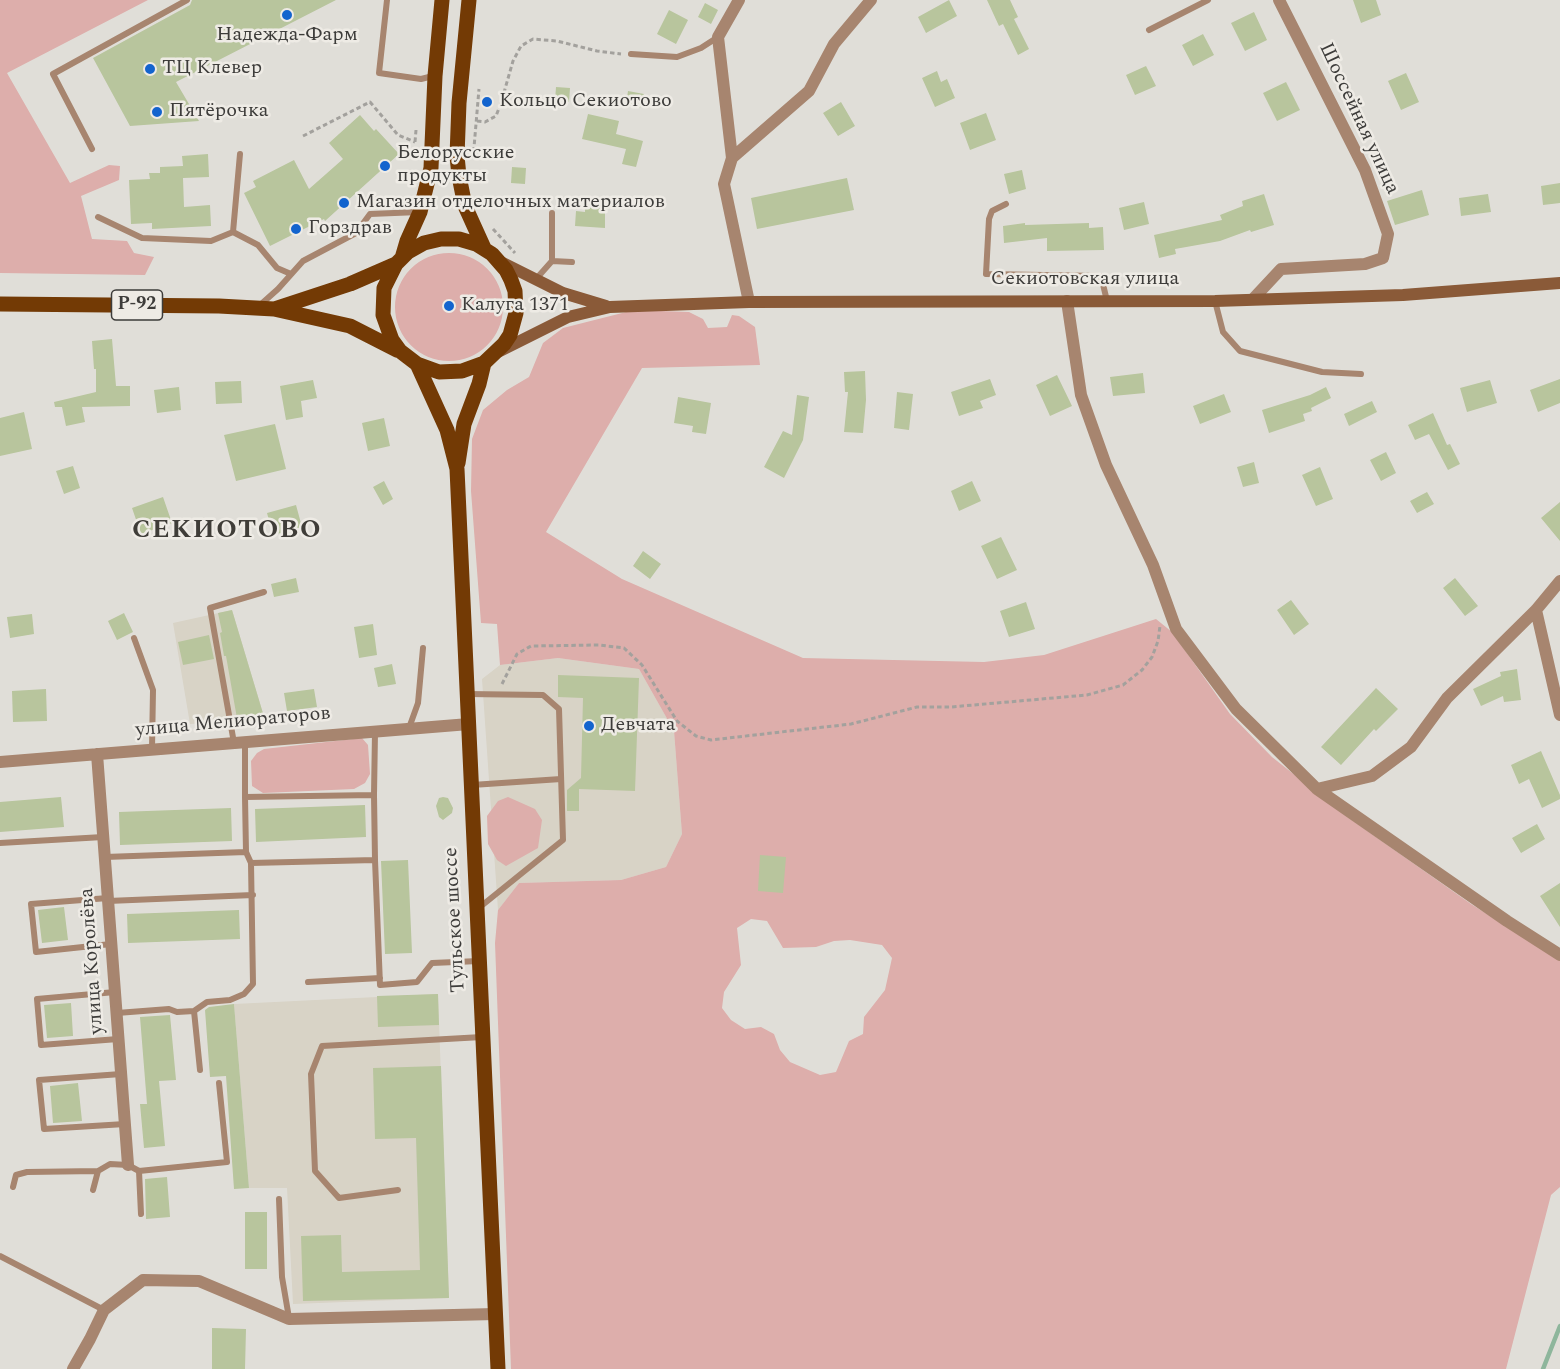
<!DOCTYPE html>
<html>
<head>
<meta charset="utf-8">
<style>
	body { margin:0 }
	canvas { display:block; background:#e0ded8 }
</style>
</head>
<body>
<canvas width="1560" height="1369"></canvas>
<script>
const g = document.querySelector('canvas').getContext('2d');
g.lineJoin = 'round';
function fill(path, color) {
  g.fillStyle = color;
  g.fill(path, 'evenodd');
}
function poly(rows) {
  const path = new Path2D();
  for (const r of rows) {
    if (r.length === 3) {
      path.moveTo(r[0] + r[2], r[1]);
      path.arc(r[0], r[1], r[2], 0, 2 * Math.PI);
      continue;
    }
    path.moveTo(r[0], r[1]);
    for (let i = 2; i < r.length; i += 2) path.lineTo(r[i], r[i + 1]);
  }
  return path;
}
function strokePath(path, color, width, dash) {
  g.strokeStyle = color;
  g.lineWidth = width;
  g.lineCap = dash ? 'butt' : 'round';
  g.setLineDash(dash || []);
  g.stroke(path);
}
function drawText(font, color, halo, rows, align = 'center') {
  g.font = font + ' Spectral,serif';
  g.lineWidth = 5;
  g.setLineDash([]);
  g.textBaseline = 'middle';
  g.strokeStyle = halo;
  g.fillStyle = color;
  for (const [text, x, y, turn = 0] of rows) {
    g.save();
    g.translate(x, y);
    g.rotate((+turn || 0) * Math.PI / 180);
    g.textAlign = isNaN(turn) ? turn : align;
    if (halo) g.strokeText(text, 0, 0);
    g.fillText(text, 0, 0);
    g.restore();
  }
}
const built = poly([
	[232,610,265,720,190,724,173,623],
	[558,658,639,669,674,731,682,834,666,867,621,880,519,883,498,910,482,679,500,665],
	[438,994,449,1298,293,1304,287,1188,249,1188,234,1004]
]);
const green = poly([
	[0,0,148,0,7,73,70,183,109,165,120,166,119,180,81,196,92,239,127,241,134,253,154,257,145,275,0,273],
	[449,307,54],
	[634,310,689,312,703,319,708,328,727,327,732,315,739,316,755,327,760,365,642,368,546,532,622,579,803,658,984,662,1044,655,1156,619,1172,632,1230,714,1272,757,1349,818,1471,904,1560,960,1560,1187,1551,1195,1506,1369,511,1369,495,943,498,910,519,883,621,880,666,867,682,834,674,731,639,669,558,658,500,665,497,624,481,623,471,491,472,439,483,410,507,390,529,377,543,343,563,328],
	[751,919,767,921,783,948,816,947,834,941,850,940,882,945,892,958,885,990,864,1017,863,1034,849,1041,836,1072,820,1075,790,1062,780,1050,774,1034,761,1027,745,1029,731,1020,722,1008,724,992,741,965,737,928],
	[362,738,368,745,370,774,365,783,354,789,263,793,252,786,251,761,257,753,264,749],
	[508,797,535,809,542,820,538,848,506,866,497,860,488,844,487,816,498,801]
]);
const stream = poly([
	[1543,1369,1560,1326]
]);
const building = poly([
	[192,0,336,0,176,82,199,121,130,126,93,58,190,5],
	[949,0,957,16,926,33,918,17],
	[987,0,1010,0,1018,17,1014,19,1029,49,1018,55,1003,24,999,26],
	[1353,0,1376,0,1381,15,1361,23],
	[705,3,718,10,711,24,698,17],
	[669,10,688,20,676,44,657,34],
	[1254,12,1267,40,1245,51,1231,23],
	[1203,34,1214,55,1193,66,1182,45],
	[1146,66,1156,86,1135,95,1126,75],
	[937,71,941,82,947,79,955,98,935,107,922,78],
	[1406,73,1419,102,1401,110,1388,81],
	[1286,82,1300,110,1277,121,1263,93],
	[556,87,570,88,569,102,555,101],
	[628,91,644,94,640,108,626,105],
	[841,102,855,126,838,136,823,113],
	[986,113,996,140,970,150,960,123],
	[588,114,619,121,616,134,643,141,636,167,622,164,626,149,582,139],
	[360,115,374,131,376,129,399,154,325,221,324,219,270,246,244,193,256,187,253,181,294,160,309,189,343,159,329,143],
	[208,154,209,177,183,178,184,207,210,205,211,226,152,229,152,223,131,224,129,180,150,179,149,173,160,173,160,167,183,166,182,156],
	[512,167,526,168,525,184,511,183],
	[1022,170,1026,189,1009,194,1004,174],
	[847,178,854,210,757,229,751,198],
	[1560,183,1560,203,1543,205,1541,186],
	[1422,190,1429,215,1395,225,1387,201],
	[1264,194,1274,225,1251,232,1250,230,1220,241,1175,249,1176,254,1159,258,1154,235,1222,220,1220,215,1243,206,1242,201],
	[1488,194,1491,212,1461,216,1459,198],
	[1144,202,1149,224,1124,230,1119,208],
	[585,205,605,207,605,228,575,226,576,211,585,212],
	[1025,223,1025,225,1089,223,1089,228,1103,227,1104,250,1047,251,1047,238,1004,243,1003,226],
	[112,339,116,386,130,386,130,406,82,407,85,422,66,426,62,407,55,407,54,402,96,392,96,369,94,369,92,341],
	[865,371,866,400,863,433,844,432,848,392,845,392,844,372],
	[1143,373,1145,393,1113,396,1110,377],
	[1057,375,1072,406,1050,416,1036,385],
	[990,379,996,395,980,401,983,408,959,416,951,392],
	[1560,379,1560,403,1538,412,1530,390],
	[313,380,317,398,301,401,303,417,286,420,280,386],
	[1490,380,1497,403,1467,412,1460,388],
	[241,381,242,403,216,404,215,382],
	[179,387,181,410,157,413,154,390],
	[1326,387,1331,398,1311,408,1312,411,1303,414,1305,421,1269,433,1262,410,1310,395],
	[897,392,913,394,909,430,894,428],
	[1224,394,1231,412,1200,424,1193,406],
	[797,395,809,397,803,440,784,478,764,467,783,431,792,435],
	[678,397,711,403,706,434,692,432,693,426,674,423],
	[1372,401,1377,412,1349,426,1344,414],
	[24,412,32,449,0,456,0,418],
	[1433,413,1447,445,1450,444,1460,464,1448,470,1429,434,1415,440,1408,425],
	[384,418,390,446,368,451,362,423],
	[275,424,286,469,236,481,224,435],
	[1386,452,1396,473,1381,481,1370,460],
	[1254,462,1259,483,1243,487,1237,467],
	[73,466,80,488,64,494,56,471],
	[1320,467,1333,499,1316,506,1302,475],
	[384,481,393,499,383,505,373,487],
	[972,481,981,501,959,511,951,491],
	[1427,492,1434,504,1417,513,1410,501],
	[163,497,172,523,141,534,132,508],
	[1560,502,1560,541,1541,518],
	[296,505,302,527,273,535,267,513],
	[1001,537,1017,570,997,579,981,546],
	[643,551,661,564,650,579,633,566],
	[296,578,299,592,274,597,271,584],
	[1455,578,1478,606,1465,616,1443,588],
	[1291,600,1309,624,1294,635,1277,610],
	[1026,602,1035,629,1009,637,1000,611],
	[232,610,265,720,238,724,226,656,224,656,220,633,222,632,218,613],
	[124,613,133,632,117,640,108,621],
	[32,614,34,634,10,638,7,617],
	[373,624,377,655,359,658,354,627],
	[209,635,214,659,183,665,178,642],
	[392,664,396,684,378,687,374,668],
	[1517,669,1521,700,1504,702,1503,696,1481,706,1473,689,1501,676,1500,672],
	[558,675,639,678,635,791,579,789,579,811,567,811,567,790,581,778,583,698,558,697],
	[1376,688,1398,709,1376,731,1374,729,1341,765,1321,747],
	[46,689,47,721,13,722,12,691],
	[314,689,317,707,287,711,284,693],
	[1541,751,1560,795,1560,799,1542,808,1529,779,1519,784,1511,765],
	[61,797,64,827,0,832,0,802],
	[443,797,448,798,453,808,452,813,443,820,439,817,436,806,439,798],
	[365,805,366,837,256,842,255,809],
	[231,808,232,841,120,845,119,812],
	[1537,824,1545,839,1521,853,1512,838],
	[760,855,786,857,783,893,758,891],
	[408,860,412,953,385,954,381,861],
	[1560,883,1560,927,1540,896],
	[64,907,68,940,42,943,38,910],
	[239,910,240,939,128,943,127,914],
	[438,994,439,1025,378,1027,377,996],
	[71,1003,73,1036,47,1038,44,1005],
	[234,1004,249,1188,234,1189,226,1076,210,1077,205,1010,209,1007],
	[170,1015,176,1080,159,1081,165,1146,144,1148,140,1104,147,1104,140,1017],
	[441,1066,449,1298,303,1301,301,1236,341,1235,342,1272,420,1270,416,1138,375,1139,373,1068],
	[78,1083,82,1121,53,1123,50,1086],
	[167,1177,170,1217,146,1219,145,1179],
	[245,1212,267,1212,267,1269,245,1269],
	[212,1328,246,1329,245,1369,212,1369]
]);
const path = poly([
	[477,121,485,122,496,116,501,103,513,61,521,46,533,39,557,41,597,51,621,54],
	[416,130,415,142,417,142],
	[303,136,370,102,398,135,415,142],
	[473,159,479,89],
	[493,229,515,253],
	[502,684,517,654,531,646,599,645,624,648,642,665,677,721,696,736,711,740,851,724,917,707,951,707,1087,695,1123,685,1142,670,1152,657,1158,641,1160,626]
]);
const service = poly([
	[387,0,379,73,421,79,433,76],
	[1149,30,1208,0],
	[631,54,677,57,701,48,718,37],
	[92,149,53,74,187,0],
	[240,154,233,232,258,245,277,268,291,274],
	[1006,204,992,211,989,219,986,274,1101,276,1107,301],
	[98,217,142,238,211,241,233,232],
	[552,261,572,262],
	[536,279,552,261,552,213],
	[1215,301,1223,332,1240,351,1322,372,1361,374],
	[259,306,278,289,303,261,356,233,370,214,419,212],
	[134,638,153,690,152,749],
	[467,694,543,695,559,709,563,840,480,907],
	[409,728,418,703,423,648],
	[245,742,245,797,374,795,375,732],
	[234,743,210,608,264,592],
	[472,785,561,779],
	[245,797,246,852,251,863,375,860,374,795],
	[0,843,103,837],
	[105,857,246,852],
	[375,860,380,985,417,982,432,963,479,961],
	[108,898,31,904,36,952,111,944],
	[108,901,253,895],
	[308,982,380,978],
	[115,992,37,999,41,1045,118,1039],
	[117,1013,169,1009,177,1012,194,1011],
	[200,1070,194,1011,207,1002,230,1000,244,994,253,984,251,863],
	[121,1074,39,1080,44,1129,125,1124],
	[139,1171,141,1214],
	[13,1187,16,1175,27,1172,98,1171,110,1164,128,1165,139,1171,227,1162,219,1083],
	[93,1190,98,1171],
	[398,1190,339,1198,315,1171,311,1074,322,1046,482,1037],
	[279,1199,282,1277,289,1318],
	[0,1256,104,1310]
]);
const minor = poly([
	[732,158,718,37,739,0],
	[1253,299,1281,269,1365,264,1383,258,1388,234,1365,170,1279,0],
	[1067,301,1081,395,1106,465,1153,565,1176,629,1236,709,1317,789,1507,921,1560,955],
	[749,302,724,184,732,158,809,91,834,44,871,0],
	[1536,610,1560,715],
	[97,754,128,1165],
	[0,762,469,724],
	[1317,789,1372,776,1411,747,1447,698,1536,610,1560,581],
	[73,1369,90,1339,104,1310,143,1280,199,1281,289,1319,495,1314]
]);
const secondary = poly([
	[499,261,563,293,606,306],
	[500,351,568,317,610,307,749,302,1215,301,1403,295,1560,283]
]);
const primary = poly([
	[469,0,459,103,457,156,459,176,465,206,484,248],
	[402,258,407,241,420,212,431,168,435,76,442,0],
	[0,304,219,306,274,309,350,326,397,350],
	[274,309,350,284,396,264,408,252,424,243,441,239,459,239,476,244,492,254,506,270,511,280,515,291,516,313,510,335,504,344,484,363,462,371,439,372,417,364,400,351,392,340,383,315,384,288,396,264],
	[417,364,447,430,457,469,498,1369],
	[458,463,464,424,479,384,484,363]
]);
const markers = [
	[287,15,6,"#1364ce"],
	[150,69,6,"#1364ce"],
	[487,102,6,"#1364ce"],
	[157,112,6,"#1364ce"],
	[385,166,6,"#1364ce"],
	[344,203,6,"#1364ce"],
	[296,229,6,"#1364ce"],
	[449,306,6,"#1364ce"],
	[589,726,6,"#1364ce"]
];
const shields = [
	[137,305,51]
];
const shieldNames = [
	["Р-92",137,305]
];
const poiNames = [
	["Надежда-Фарм",287,36,"center"],
	["ТЦ Клевер",162,69],
	["Кольцо Секиотово",499,102],
	["Пятёрочка",169,112],
	["Белорусские",397,154],
	["продукты",397,177],
	["Магазин отделочных материалов",356,203],
	["Горздрав",308,229],
	["Калуга 1371",461,306],
	["Девчата",601,726]
];
const streetNames = [
	["Шоссейная улица",1358,119,65],
	["Секиотовская улица",1085,280],
	["улица Мелиораторов",233,723,-5],
	["Тульское шоссе",456,920,-93],
	["улица Королёва",93,961,-94]
];
const districtNames = [
	["СЕКИОТОВО",227,532]
];
fill(built, '#d8d3c6');
fill(green, '#ddaeab');
strokePath(stream, '#8eb69c', 4.5);
fill(building, '#b8c59d');
strokePath(path, '#a3a19d', 3, [4.5, 3]);
strokePath(service, '#a7856f', 6);
strokePath(minor, '#a7856f', 12);
strokePath(secondary, '#8a5a38', 12);
strokePath(primary, '#733a05', 15);
for (const [x, y, r, color] of markers) {
  const dot = new Path2D();
  dot.arc(x, y, r, 0, 2 * Math.PI);
  g.fillStyle = color;
  g.fill(dot);
  strokePath(dot, '#eeebe5', 2);
}
for (const [x, y, w] of shields) {
  const box = new Path2D();
  box.roundRect(x - w / 2, y - 15, w, 30, 4.5);
  g.fillStyle = '#eeebe5';
  g.fill(box);
  strokePath(box, '#3d3c3a', 1.5);
}
drawText('bold 18px', '#3d3c3a', null, shieldNames);
drawText('20px', '#3d3c3a', '#eeebe5', poiNames, 'left');
drawText('20px', '#3d3c3a', '#eeebe5', streetNames);
g.letterSpacing = '1.5px';
drawText('bold 26px', '#3f3d38', '#eeebe5', districtNames);
g.letterSpacing = '0px';
</script>
</body>
</html>
